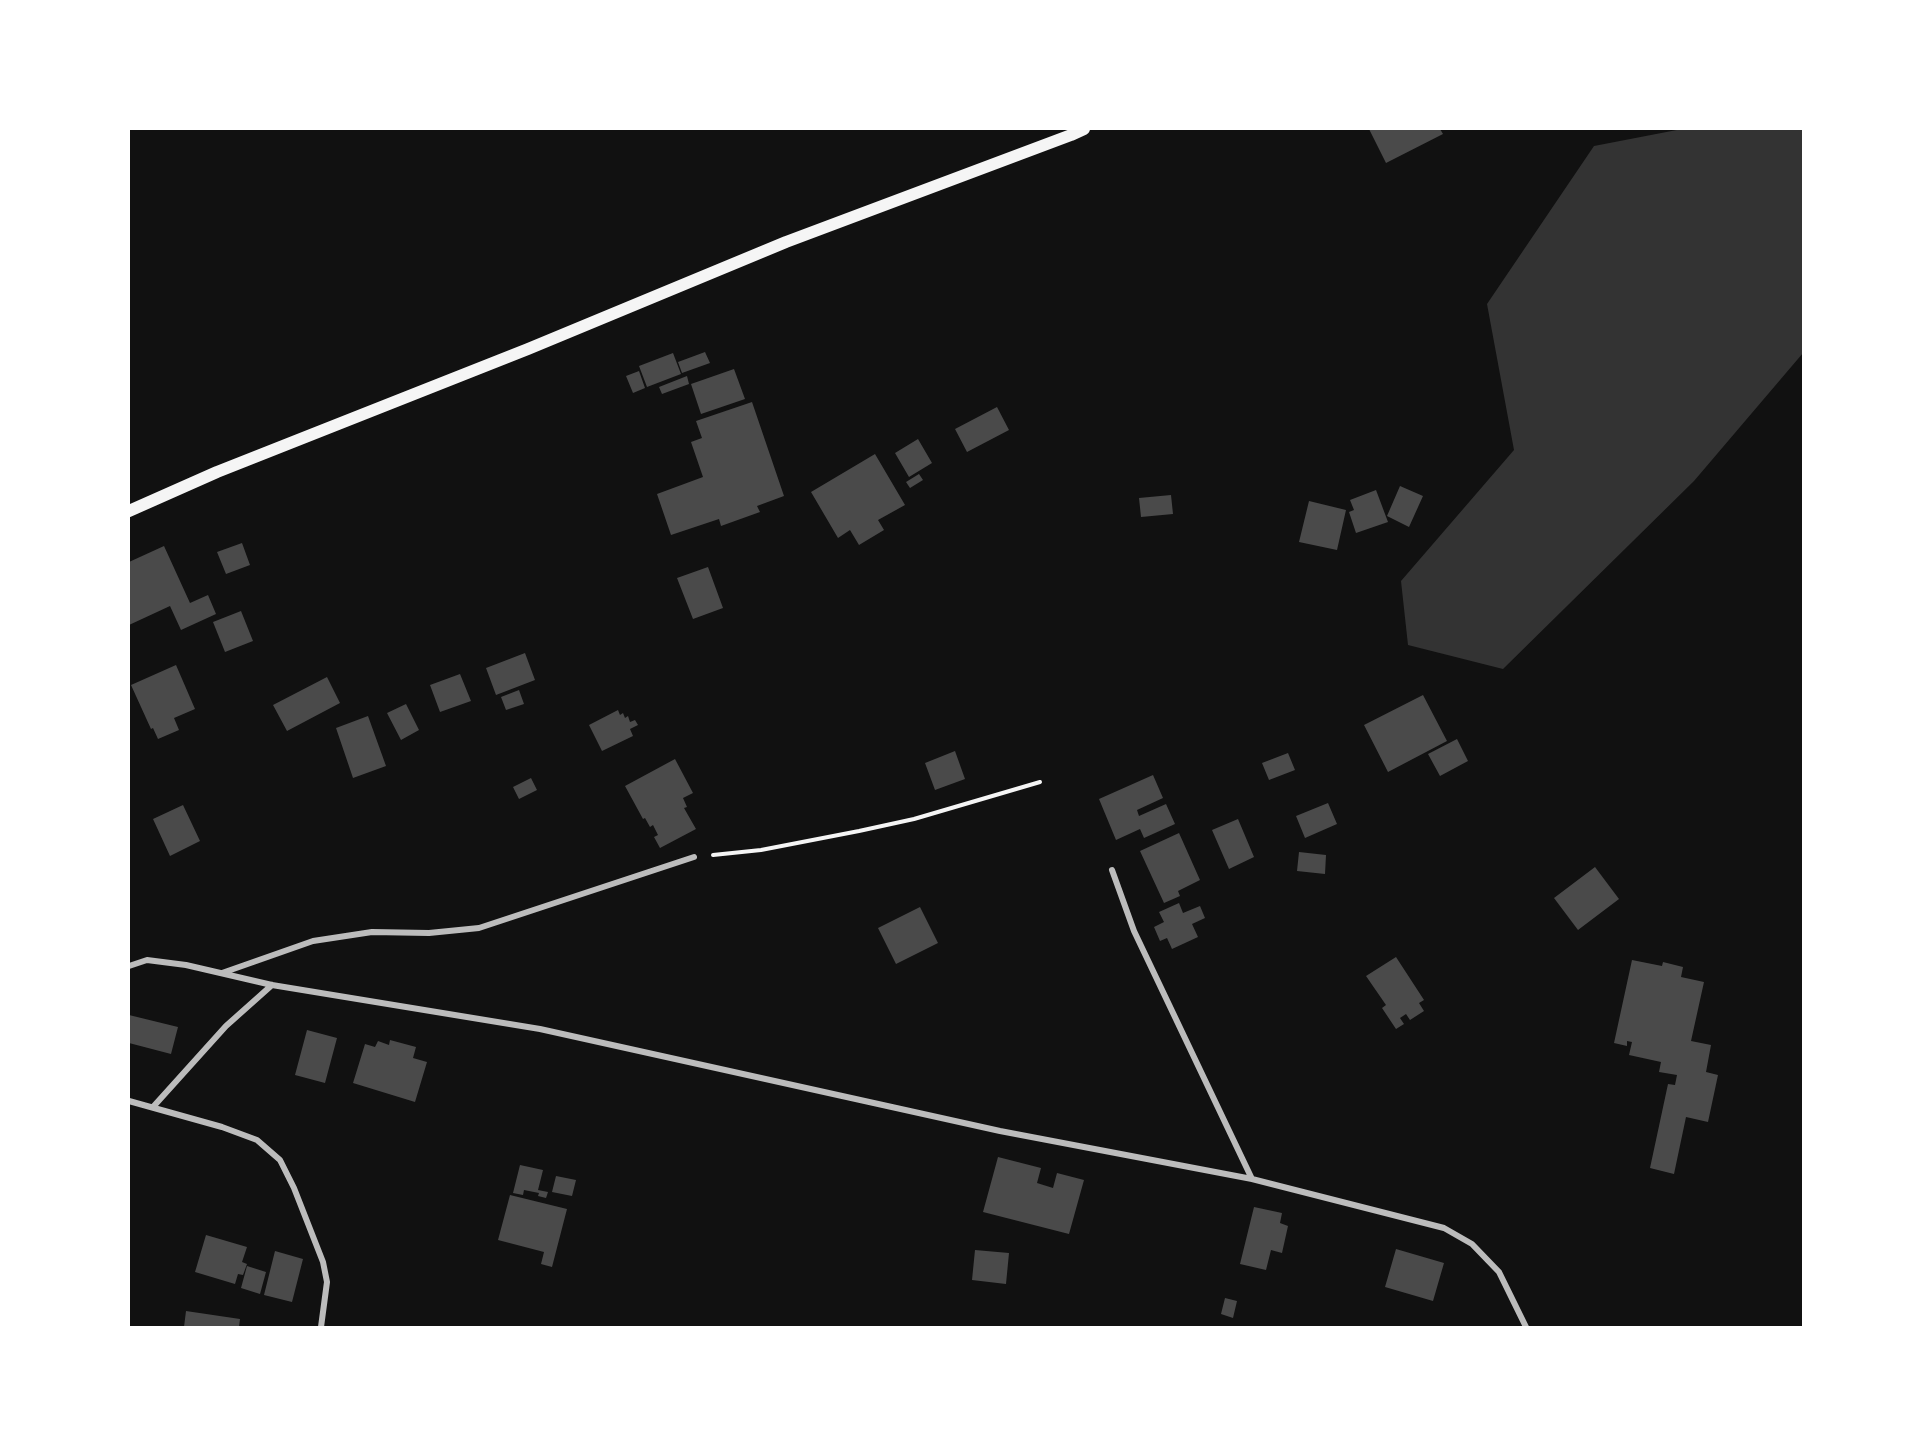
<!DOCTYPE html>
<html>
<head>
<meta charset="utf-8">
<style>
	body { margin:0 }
	#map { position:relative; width:1932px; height:1456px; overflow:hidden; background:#111; font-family:"Open Sans",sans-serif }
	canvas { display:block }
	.frame { position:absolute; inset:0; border:130px solid #fff; pointer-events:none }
</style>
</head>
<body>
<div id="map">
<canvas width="1932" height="1456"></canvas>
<div class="frame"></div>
</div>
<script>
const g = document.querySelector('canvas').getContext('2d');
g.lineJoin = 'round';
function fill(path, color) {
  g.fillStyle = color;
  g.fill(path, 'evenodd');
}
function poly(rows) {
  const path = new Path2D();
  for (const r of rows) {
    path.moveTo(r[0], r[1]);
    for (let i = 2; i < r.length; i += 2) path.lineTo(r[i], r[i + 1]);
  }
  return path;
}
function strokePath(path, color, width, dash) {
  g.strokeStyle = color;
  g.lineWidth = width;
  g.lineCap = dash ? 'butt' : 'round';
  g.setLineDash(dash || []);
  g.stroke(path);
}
const water = poly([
	[1682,129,1803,129,1803,353,1694,481,1503,669,1408,645,1401,581,1514,450,1487,304,1594,146]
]);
const building = poly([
	[1369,129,1440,129,1443,134,1386,163],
	[705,352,710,363,682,373,678,362],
	[673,353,681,374,647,387,639,366],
	[734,369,745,399,701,414,691,384],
	[639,371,645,388,633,393,626,376],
	[687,376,689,384,662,394,659,387],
	[752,402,784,496,757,506,760,512,721,526,719,519,671,535,657,494,703,477,691,442,702,438,696,421],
	[997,407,1009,430,967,452,955,429],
	[918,439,932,463,909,477,895,453],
	[875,454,905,505,878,520,884,530,859,545,850,530,838,538,811,492],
	[919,474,923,480,910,488,906,482],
	[1400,486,1423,496,1409,527,1387,516],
	[1376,490,1388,522,1356,533,1349,512,1354,510,1350,500],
	[1171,495,1173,514,1141,517,1139,498],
	[1309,501,1346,510,1337,550,1299,542],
	[242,543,250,565,226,574,217,552],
	[164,546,190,603,208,595,216,614,181,630,170,606,129,625,129,562],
	[708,567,723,608,693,619,677,578],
	[241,611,253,641,225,652,213,622],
	[525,653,535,680,496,695,486,668],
	[176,665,195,709,174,718,179,730,158,739,153,728,151,729,131,685],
	[460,674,471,701,440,712,430,685],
	[327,677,340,703,287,731,273,705],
	[519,690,524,704,506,710,501,697],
	[1423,695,1447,741,1388,772,1364,725],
	[406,704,419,730,401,740,387,713],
	[618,710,620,715,623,713,625,718,628,716,630,722,635,720,638,725,630,729,633,736,602,751,589,725],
	[368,716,386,766,353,778,336,728],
	[1457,739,1468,761,1440,776,1428,754],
	[955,751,965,779,935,790,925,763],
	[1288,753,1295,770,1269,780,1262,763],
	[675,759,693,793,683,798,687,807,684,808,696,829,660,848,654,837,658,835,653,825,650,827,645,818,643,819,625,786],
	[1153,775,1163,798,1137,810,1139,816,1166,804,1175,824,1144,838,1140,829,1116,840,1099,799],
	[531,778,537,790,519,799,513,787],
	[1328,803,1337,824,1305,838,1296,816],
	[183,805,200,841,170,856,153,819],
	[1238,819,1254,857,1229,869,1212,830],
	[1179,833,1200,880,1178,891,1180,896,1164,903,1140,851],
	[1299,852,1326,855,1325,874,1297,871],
	[1595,867,1619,899,1578,930,1554,898],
	[1179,903,1183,913,1200,906,1205,918,1192,924,1198,937,1172,949,1167,938,1160,941,1154,927,1164,922,1159,912],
	[920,907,938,943,896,964,878,928],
	[1396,957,1424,1000,1419,1003,1424,1011,1410,1020,1406,1014,1400,1018,1404,1024,1396,1029,1382,1008,1386,1005,1366,976],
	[1632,960,1662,966,1663,962,1683,967,1681,977,1704,982,1691,1041,1711,1045,1706,1072,1718,1075,1708,1122,1686,1117,1674,1174,1650,1168,1668,1084,1675,1085,1677,1075,1659,1072,1661,1062,1629,1055,1632,1042,1627,1041,1627,1046,1614,1043],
	[129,1015,178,1027,171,1054,129,1043],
	[307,1030,337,1038,325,1083,295,1075],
	[390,1040,416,1047,413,1058,427,1062,415,1102,353,1083,365,1044,375,1047,378,1041,389,1045],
	[998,1157,1041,1168,1037,1183,1053,1188,1057,1173,1084,1180,1069,1234,983,1212],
	[520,1165,543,1170,538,1190,548,1192,546,1198,538,1196,539,1193,524,1190,523,1195,513,1193],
	[556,1176,576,1180,572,1196,552,1192],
	[510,1195,567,1209,552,1267,541,1264,544,1252,498,1240],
	[1254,1207,1282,1213,1280,1223,1288,1226,1282,1253,1271,1250,1266,1270,1240,1264],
	[206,1235,247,1247,242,1262,247,1264,243,1275,238,1274,235,1284,195,1272],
	[1396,1249,1444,1263,1433,1301,1385,1287],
	[975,1250,1009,1253,1006,1284,972,1280],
	[275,1251,303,1259,292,1302,264,1295],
	[247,1266,266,1272,260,1294,241,1288],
	[1225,1298,1237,1301,1233,1318,1221,1314],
	[186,1311,240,1319,239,1327,184,1327]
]);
const path = poly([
	[713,855,761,850,859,831,914,819,1040,782]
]);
const minor = poly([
	[1112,870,1134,931,1252,1179],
	[129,966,147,960,186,965,272,985,540,1029,1000,1131,1252,1179,1444,1228,1472,1244,1499,1272,1526,1327],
	[222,973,313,941,372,932,429,933,479,928,694,857],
	[129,1101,222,1127,257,1140,280,1160,294,1188,323,1262,327,1282,321,1327],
	[153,1107,226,1026,272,985]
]);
const secondary = poly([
	[129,511,217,472,528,349,786,242,1071,135,1084,129]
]);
fill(water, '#333');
fill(building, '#4a4a4a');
strokePath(path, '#f5f5f5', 4);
strokePath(minor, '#bcbcbc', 6);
strokePath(secondary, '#f5f5f5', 12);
</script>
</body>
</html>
